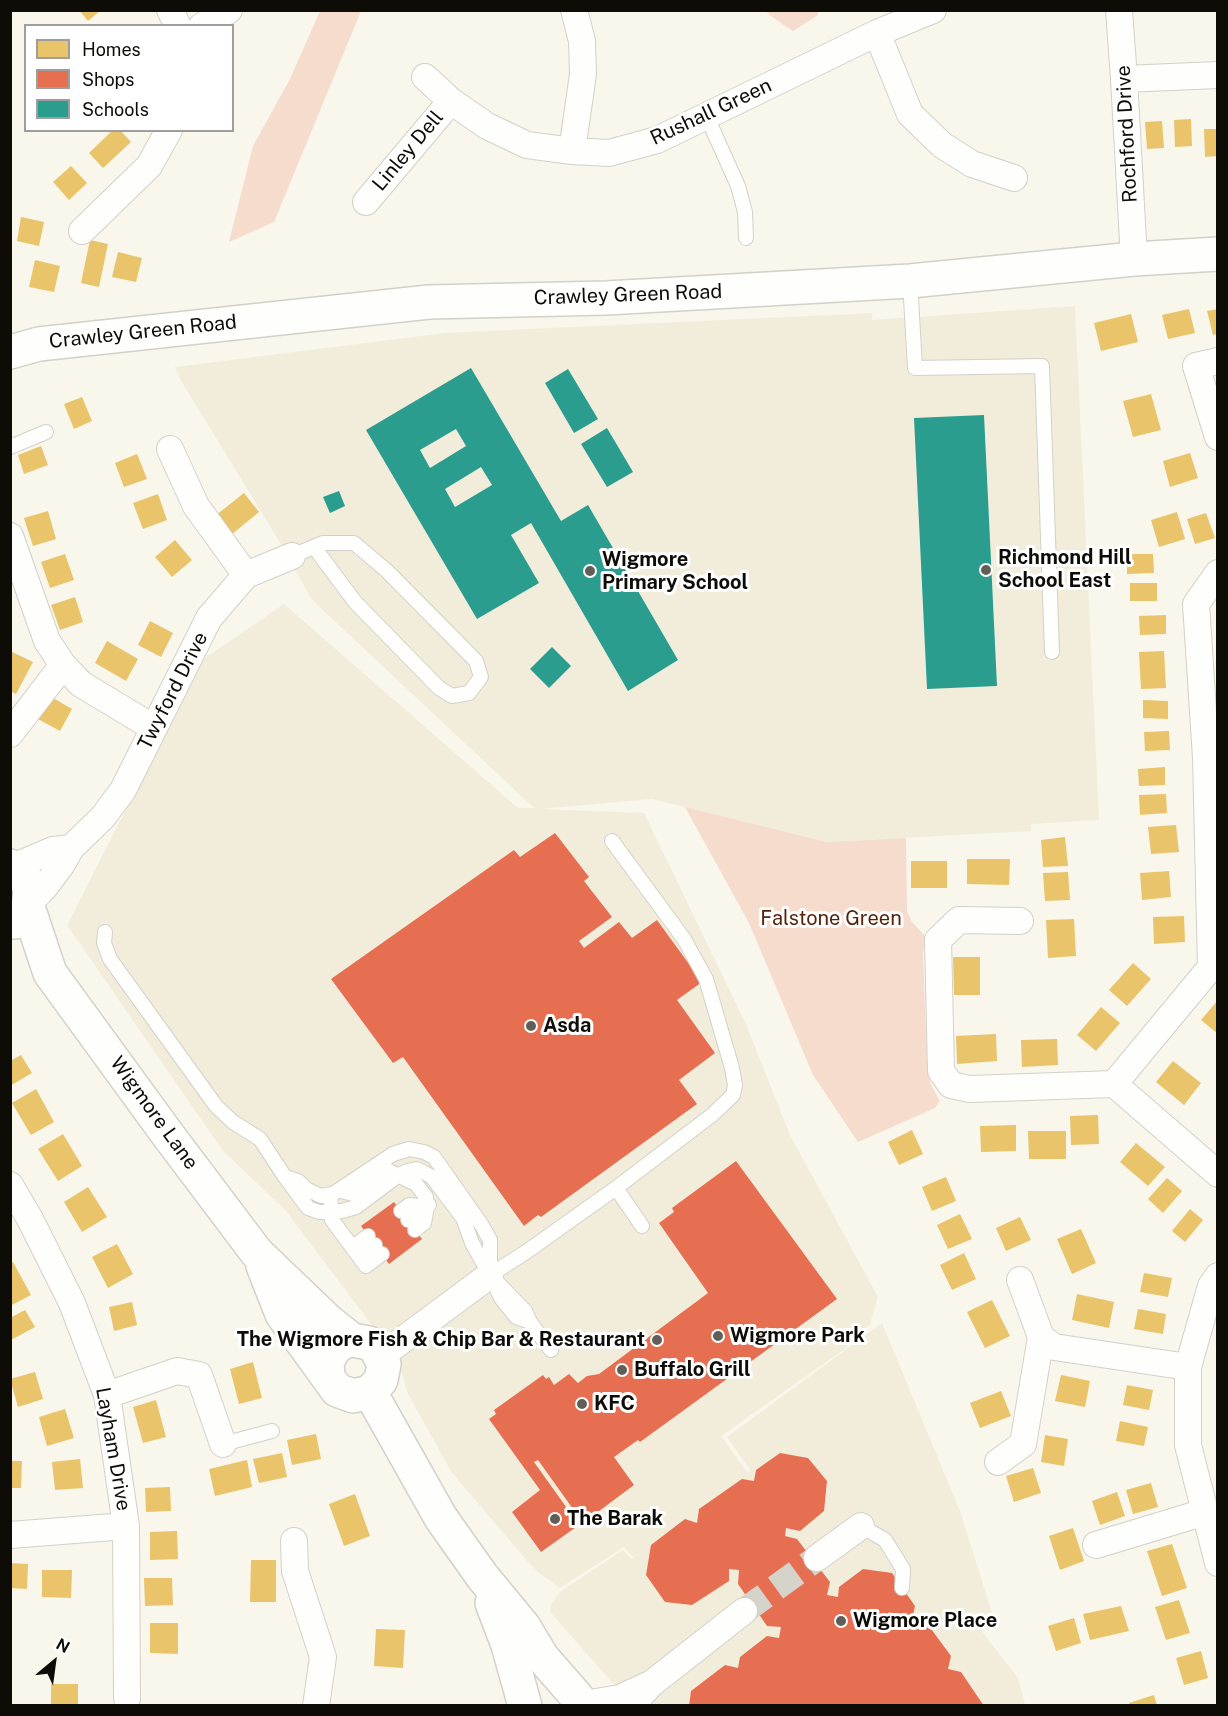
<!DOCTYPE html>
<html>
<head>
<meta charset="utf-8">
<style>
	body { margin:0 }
	#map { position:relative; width:1228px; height:1716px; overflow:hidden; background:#f9f6ec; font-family:"Public Sans",sans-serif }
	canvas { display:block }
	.frame { position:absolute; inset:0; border:12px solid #0e0c07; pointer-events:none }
	.legend { position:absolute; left:24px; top:24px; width:210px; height:108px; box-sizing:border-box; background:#fff; border:2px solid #9f9e9c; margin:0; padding:8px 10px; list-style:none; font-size:18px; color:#0e0c07 }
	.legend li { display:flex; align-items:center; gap:12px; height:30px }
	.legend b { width:30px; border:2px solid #9f9e9c }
	.north { position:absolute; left:24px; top:1632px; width:60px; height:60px; -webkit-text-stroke:4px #fff; paint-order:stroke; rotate:29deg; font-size:16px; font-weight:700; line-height:24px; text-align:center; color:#0e0c07 }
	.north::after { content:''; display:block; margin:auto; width:21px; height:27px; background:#0e0c07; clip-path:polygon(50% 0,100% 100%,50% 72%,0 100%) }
</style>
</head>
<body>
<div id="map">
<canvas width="1228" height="1716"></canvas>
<div class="frame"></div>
<ul class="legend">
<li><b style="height:16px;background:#e9c46a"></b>Homes</li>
<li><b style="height:16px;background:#e76f51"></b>Shops</li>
<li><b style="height:16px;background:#2a9d8f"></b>Schools</li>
</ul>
<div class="north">N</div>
</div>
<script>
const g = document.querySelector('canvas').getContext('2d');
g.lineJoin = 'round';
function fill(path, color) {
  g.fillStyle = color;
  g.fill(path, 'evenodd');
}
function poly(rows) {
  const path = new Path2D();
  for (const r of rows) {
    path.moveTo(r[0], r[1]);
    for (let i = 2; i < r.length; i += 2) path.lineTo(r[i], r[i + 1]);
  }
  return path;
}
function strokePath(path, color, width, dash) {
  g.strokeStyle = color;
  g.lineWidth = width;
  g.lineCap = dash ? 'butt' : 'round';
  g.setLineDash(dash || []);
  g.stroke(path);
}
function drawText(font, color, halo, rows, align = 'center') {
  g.font = font + ' "Public Sans",sans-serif';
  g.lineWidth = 6;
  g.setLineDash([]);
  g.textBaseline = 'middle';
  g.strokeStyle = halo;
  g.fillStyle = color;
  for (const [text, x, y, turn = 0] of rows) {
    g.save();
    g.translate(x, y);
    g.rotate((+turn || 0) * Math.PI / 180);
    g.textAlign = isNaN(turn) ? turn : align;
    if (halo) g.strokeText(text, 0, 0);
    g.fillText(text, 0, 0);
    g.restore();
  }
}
const built = poly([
	[1075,306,1099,820,1031,824,1031,831,827,842,652,799,542,809,644,813,745,1022,790,1135,878,1297,870,1324,842,1351,721,1436,747,1472,750,1470,727,1437,882,1323,960,1511,992,1613,974,1621,1018,1678,1025,1705,632,1705,550,1612,552,1603,560,1592,623,1550,631,1559,647,1547,633,1557,624,1547,560,1588,539,1573,529,1563,452,1473,408,1394,398,1360,286,1211,223,1151,67,925,202,660,284,604,518,808,534,808,312,600,279,541,180,379,175,367,444,333,872,313,872,320]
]);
const green = poly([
	[320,11,361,11,274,222,229,242,253,146,290,79],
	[766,11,818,11,818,15,793,31,772,17],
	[685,807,827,842,906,838,907,911,912,922,926,937,923,952,927,1061,930,1083,940,1101,935,1108,858,1142,813,1075,749,923]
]);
const homes = poly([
	[79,10,101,10,88,21],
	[1191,119,1192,146,1175,147,1174,120],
	[1162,121,1164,148,1147,149,1145,122],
	[1204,129,1218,129,1218,156,1205,157],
	[113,130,120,130,131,142,103,168,89,153],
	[71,166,87,183,69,200,53,182],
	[21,217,44,222,39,246,17,241],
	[90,240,108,244,99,287,81,283],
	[118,252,142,258,136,282,112,277],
	[35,260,60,266,54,292,29,287],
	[1189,309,1195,333,1168,339,1162,315],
	[1218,309,1218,334,1213,335,1207,311],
	[1131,314,1138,342,1101,351,1094,323],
	[1151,394,1161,430,1133,437,1123,401],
	[82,397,92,421,74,429,64,404],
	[41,446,48,465,24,474,18,455],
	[1190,453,1198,478,1170,487,1163,461],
	[137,454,147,479,124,487,115,463],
	[244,493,259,512,231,535,215,516],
	[158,494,167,520,143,529,133,503],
	[48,511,56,539,33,546,24,518],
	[1177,512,1185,539,1159,547,1151,520],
	[1206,513,1215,538,1195,544,1187,519],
	[175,540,192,560,172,577,155,557],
	[65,554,74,580,50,588,41,562],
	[1127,554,1153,554,1154,573,1127,574],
	[1130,583,1157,583,1157,601,1130,601],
	[75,597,83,622,60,630,51,605],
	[1166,615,1166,634,1140,635,1139,616],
	[150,621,173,633,161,657,138,645],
	[107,641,138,659,126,681,95,663],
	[10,651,33,662,16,694,10,691],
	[1164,651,1166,688,1141,689,1139,652],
	[48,695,72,709,60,731,36,718],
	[1143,700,1168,701,1168,719,1143,718],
	[1169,731,1170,750,1145,751,1144,732],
	[1165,767,1165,785,1139,786,1138,769],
	[1166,794,1167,813,1140,815,1139,795],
	[1176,825,1179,852,1151,854,1148,827],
	[1065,837,1068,866,1043,867,1041,840],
	[967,859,1010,859,1009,885,967,884],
	[911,861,947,861,947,888,911,888],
	[1169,871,1171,897,1142,900,1140,873],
	[1068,872,1070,900,1045,901,1043,873],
	[1184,916,1185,942,1154,944,1153,917],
	[1074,919,1076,956,1048,958,1046,920],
	[953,957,980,957,980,995,954,995],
	[1133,963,1151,979,1127,1006,1109,990],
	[1218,1000,1218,1034,1201,1020],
	[1101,1007,1120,1023,1096,1051,1077,1035],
	[996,1034,997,1061,957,1064,956,1036],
	[1057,1039,1058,1065,1022,1067,1021,1040],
	[21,1055,32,1073,10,1086,10,1061],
	[1173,1061,1201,1083,1184,1105,1156,1082],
	[36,1089,54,1122,31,1135,12,1103],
	[1098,1115,1099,1144,1071,1145,1070,1116],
	[1016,1125,1016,1151,981,1152,980,1126],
	[912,1130,923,1154,899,1165,888,1142],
	[1028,1131,1066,1131,1066,1159,1029,1159],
	[63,1134,82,1166,58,1181,38,1149],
	[1136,1143,1165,1167,1148,1186,1120,1162],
	[946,1177,956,1201,932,1211,922,1187],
	[1167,1178,1182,1191,1163,1213,1148,1199],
	[88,1187,107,1217,82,1232,64,1202],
	[1190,1209,1203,1220,1185,1242,1172,1231],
	[960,1214,972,1239,948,1249,937,1225],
	[1020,1217,1031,1240,1006,1251,996,1228],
	[1081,1229,1096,1263,1072,1274,1057,1239],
	[117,1244,133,1274,108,1288,92,1257],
	[964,1253,976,1279,952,1290,940,1265],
	[13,1262,31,1295,10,1306,10,1264],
	[1144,1273,1172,1278,1168,1297,1140,1292],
	[1077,1294,1114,1302,1109,1328,1072,1320],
	[992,1300,1010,1336,985,1348,967,1312],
	[132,1302,137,1325,114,1331,109,1307],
	[1138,1309,1166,1314,1163,1334,1134,1329],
	[25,1310,35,1327,11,1340,10,1318],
	[253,1362,262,1398,239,1404,230,1369],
	[35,1372,43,1399,18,1407,10,1379],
	[1061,1375,1090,1381,1085,1407,1055,1401],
	[1127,1385,1153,1390,1149,1410,1123,1405],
	[1001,1391,1011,1416,980,1428,970,1403],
	[156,1400,166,1437,143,1443,133,1407],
	[65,1409,74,1438,47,1446,39,1417],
	[1120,1421,1148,1427,1144,1446,1116,1441],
	[316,1434,321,1459,292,1465,287,1440],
	[1045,1435,1068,1439,1064,1466,1041,1462],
	[282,1453,287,1477,259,1483,253,1459],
	[80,1459,83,1488,55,1490,52,1462],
	[247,1460,252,1487,215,1496,209,1469],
	[10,1461,22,1461,21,1488,10,1488],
	[1033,1468,1041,1493,1014,1502,1006,1476],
	[1151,1483,1158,1507,1133,1514,1126,1490],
	[170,1487,171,1511,146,1512,145,1488],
	[1117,1492,1125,1516,1100,1525,1092,1501],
	[355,1494,370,1536,344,1546,329,1504],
	[1073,1528,1084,1561,1060,1570,1049,1536],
	[177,1531,178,1559,150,1560,150,1532],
	[1172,1544,1187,1588,1162,1596,1147,1551],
	[251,1560,276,1560,276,1602,250,1602],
	[10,1563,28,1564,27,1589,10,1588],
	[42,1570,72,1570,71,1598,42,1597],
	[144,1578,172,1578,173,1605,145,1606],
	[1179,1600,1190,1633,1166,1640,1155,1607],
	[1121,1606,1129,1631,1090,1640,1083,1614],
	[1074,1618,1081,1643,1056,1651,1048,1626],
	[150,1623,178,1623,178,1654,150,1653],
	[376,1629,405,1630,403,1668,374,1666],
	[1201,1651,1208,1678,1184,1685,1176,1658],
	[51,1684,78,1684,78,1706,51,1706],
	[1154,1695,1157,1706,1130,1706,1129,1703]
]);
const shops = poly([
	[555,833,589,877,584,881,612,917,579,941,584,948,619,922,632,938,657,920,702,982,677,1000,715,1053,679,1080,697,1104,541,1217,538,1215,524,1226,403,1057,393,1063,331,979,514,850,520,857],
	[736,1161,837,1299,640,1442,638,1440,614,1457,634,1485,583,1523,538,1460,534,1462,579,1525,541,1552,512,1512,540,1490,489,1419,496,1414,494,1410,543,1375,546,1379,549,1377,554,1385,569,1374,578,1383,587,1376,599,1374,708,1293,659,1223,674,1212,672,1208],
	[394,1202,422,1239,389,1264,361,1226],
	[780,1453,808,1458,827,1481,824,1511,800,1531,786,1528,785,1536,797,1539,830,1582,827,1595,838,1597,839,1587,863,1569,892,1573,915,1606,912,1620,926,1622,951,1656,948,1669,961,1672,984,1706,689,1706,691,1691,725,1665,738,1668,740,1657,767,1636,779,1638,781,1627,767,1626,738,1584,739,1570,729,1569,729,1581,692,1605,665,1602,646,1575,651,1545,685,1519,697,1523,699,1509,742,1479,754,1481,756,1470]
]);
const schools = poly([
	[471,368,561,521,588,505,678,660,628,691,531,523,511,535,539,583,477,619,366,430],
	[456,429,466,446,430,468,420,450],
	[481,467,492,485,455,507,445,489],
	[568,369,598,419,574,433,545,383],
	[984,415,997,686,927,689,914,418],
	[607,428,633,472,607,487,581,444],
	[339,491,345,506,330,513,323,497],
	[552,647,571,666,549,688,530,669]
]);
const streetTunnel = poly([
	[744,1611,817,1558]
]);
const lane = poly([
	[707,117,738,186,745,212,746,238],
	[910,281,915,368,1042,366,1052,652],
	[10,447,46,432],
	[292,556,323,543,354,543,387,571,476,661,481,677,469,693,452,696,439,688,355,602,314,547],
	[105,932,104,943,110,959,216,1106,233,1122,260,1139,285,1177],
	[409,1149,424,1152,434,1157,481,1224,490,1240,490,1275,472,1243,463,1218,432,1177,423,1172,416,1169,408,1171,399,1175,356,1207,342,1211,330,1212,319,1212,308,1208,285,1177,298,1181,306,1189,321,1196,333,1194,393,1154,409,1149],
	[616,1188,642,1226],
	[341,1191,353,1194,387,1170,416,1184,426,1197,427,1207,424,1223,415,1230],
	[331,1203,330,1212,332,1220,366,1266,382,1254],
	[401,1211,409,1205,427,1207],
	[408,1220,429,1205],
	[353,1247,368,1236],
	[360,1256,375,1245],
	[490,1275,526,1252,616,1188,712,1115,733,1095,735,1085,732,1068,706,979,684,939,612,841],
	[530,1322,516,1317,501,1298,490,1275,525,1311,530,1322,551,1350],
	[223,1444,272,1431],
	[861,1526,885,1540,903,1569,902,1588]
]);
const street = poly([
	[170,10,178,26],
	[1119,10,1124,79,1134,259],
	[202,26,229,10],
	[877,33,910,114,942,145,972,164,1014,178],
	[425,77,451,101,487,126,527,145,572,151,609,153,657,140,877,33,933,10],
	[1124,79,1218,75],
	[572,151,583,74,582,41,574,10],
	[366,202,451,101],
	[82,231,149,166,169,130],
	[1218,361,1196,366,1218,437],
	[170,449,196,506,246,575],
	[10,536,47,641,63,665,81,684,154,728],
	[1218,573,1196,604,1206,758,1211,967,1114,1084,1218,1174],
	[10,734,63,665],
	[13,867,53,850,71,848],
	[30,902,44,888,62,864,71,848,103,817,123,790,209,618,246,575,292,556],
	[1020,921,959,920,938,940,941,1071,951,1085,970,1089,1114,1084],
	[10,1185,30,1219,72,1303,107,1395,126,1526,127,1698],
	[1218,1276,1211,1286,1188,1367,1188,1445,1218,1563],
	[1020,1280,1041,1337,1054,1347,1188,1367],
	[381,1356,490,1275],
	[107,1395,177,1371,199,1375,223,1444],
	[998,1462,1023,1444,1041,1337],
	[10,1535,126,1526],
	[294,1541,295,1571,323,1657,316,1706],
	[1096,1545,1205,1512],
	[817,1558,861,1526],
	[590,1703,620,1698,648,1685],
	[631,1706,651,1684,744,1611]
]);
const secondary = poly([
	[10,352,39,344,429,302,606,298,910,281,1134,259,1218,254],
	[10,866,21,873,27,881,30,891,28,907,24,914,15,922],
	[28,907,50,973,168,1135,257,1253,328,1321,352,1340],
	[263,1266,282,1314,337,1390,353,1396,370,1392,381,1380,384,1364,376,1349,369,1343,352,1340,343,1342,335,1348,330,1356,327,1365,328,1375],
	[370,1392,441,1518,482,1576,524,1627,542,1657,577,1697],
	[492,1603,508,1645,525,1706]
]);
const markers = [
	[986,570,6,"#605e57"],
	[590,571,6,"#605e57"],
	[531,1026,6,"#605e57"],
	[718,1336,6,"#605e57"],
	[657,1340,6,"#605e57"],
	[622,1370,6,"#605e57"],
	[582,1404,6,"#605e57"],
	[555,1519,6,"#605e57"],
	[841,1621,6,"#605e57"]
];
const streetNames = [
	["Rushall Green",711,112,-25],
	["Rochford Drive",1127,134,-93],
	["Linley Dell",408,151,-50],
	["Crawley Green Road",628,295,-2],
	["Crawley Green Road",143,332,-6],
	["Twyford Drive",173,691,-63],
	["Wigmore Lane",154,1113,54],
	["Layham Drive",113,1449,80]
];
const poiNames = [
	["Richmond Hill",998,558],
	["School East",998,581],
	["Wigmore",602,560],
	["Primary School",602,583],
	["Asda",543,1026],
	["Wigmore Park",730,1336],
	["The Wigmore Fish & Chip Bar & Restaurant",645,1340,"right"],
	["Buffalo Grill",634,1370],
	["KFC",594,1404],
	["The Barak",567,1519],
	["Wigmore Place",853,1621]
];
const parkNames = [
	["Falstone Green",831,919]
];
fill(built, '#f2eddb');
fill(green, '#f5dccd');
fill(homes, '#e9c46a');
fill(shops, '#e76f51');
fill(schools, '#2a9d8f');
strokePath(streetTunnel, '#d6d3ca', 26, [26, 13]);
strokePath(lane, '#d3d0c9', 16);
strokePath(street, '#d3d0c9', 28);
strokePath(secondary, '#d3d0c9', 36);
strokePath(lane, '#fefefc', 14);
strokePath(street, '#fefefc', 26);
strokePath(secondary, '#fefefc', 33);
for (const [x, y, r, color] of markers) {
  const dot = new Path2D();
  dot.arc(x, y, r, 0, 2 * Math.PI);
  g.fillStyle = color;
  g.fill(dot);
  strokePath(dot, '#fff', 2);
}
drawText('20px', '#0e0c07', '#fff', streetNames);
drawText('bold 20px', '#0e0c07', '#fff', poiNames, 'left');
drawText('20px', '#562309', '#fff', parkNames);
</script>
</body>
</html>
